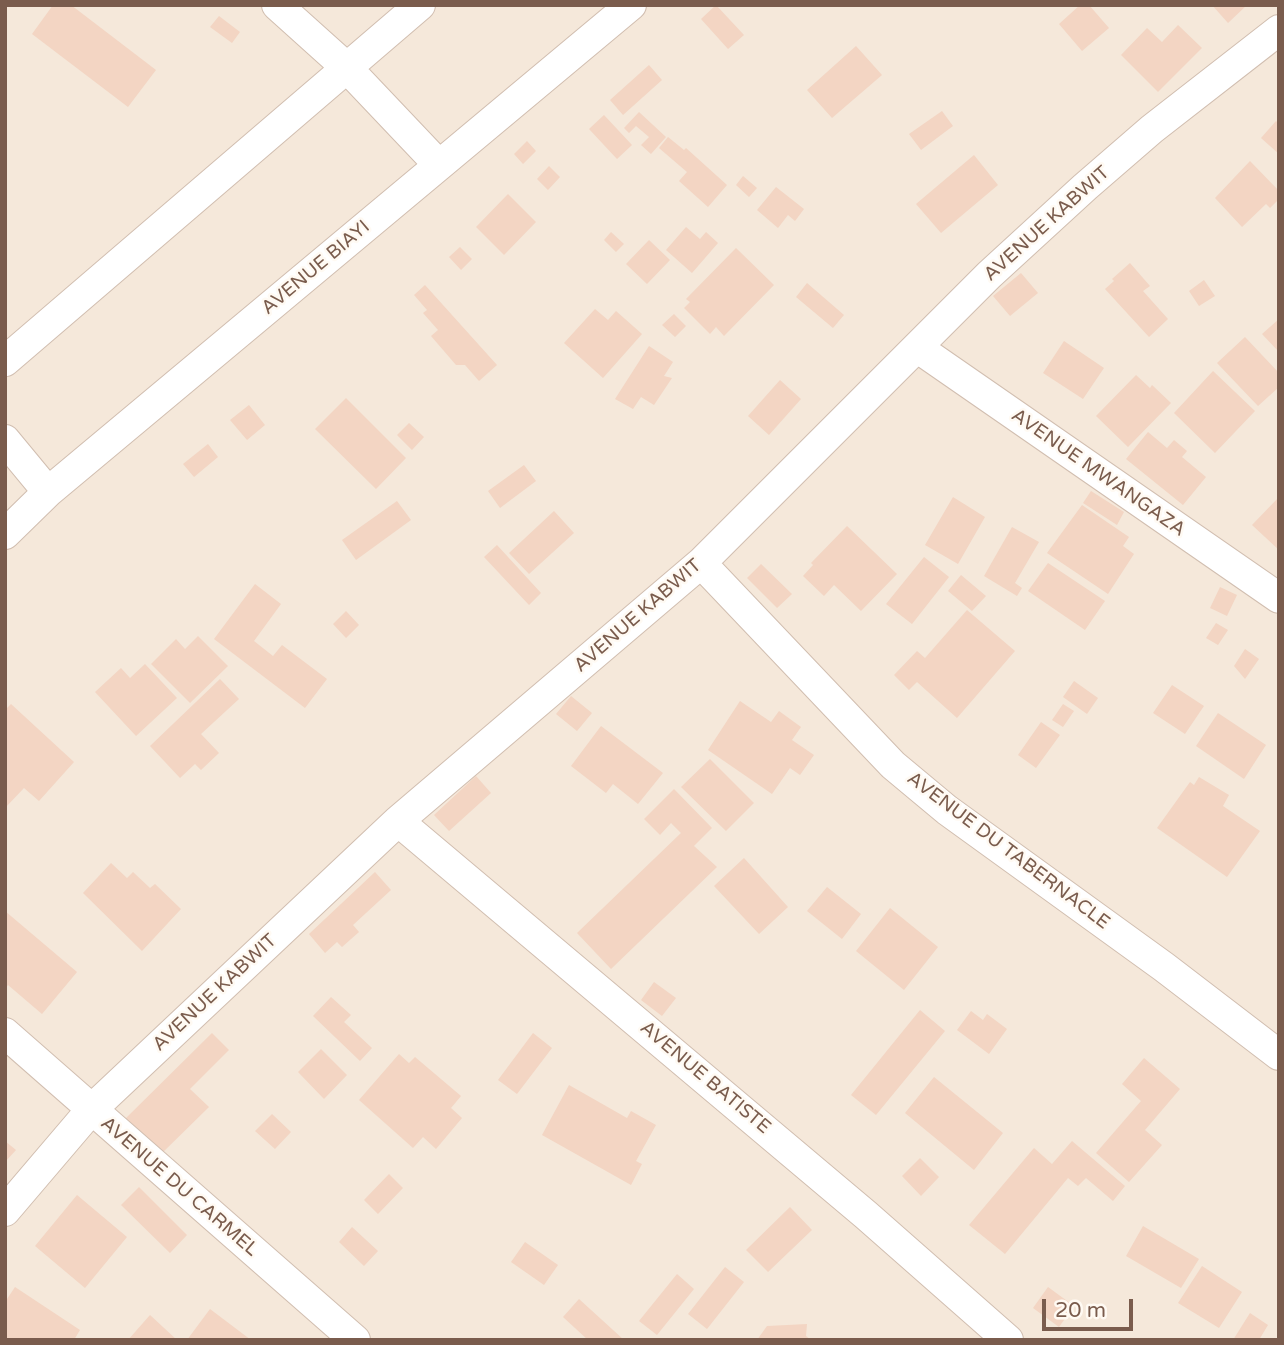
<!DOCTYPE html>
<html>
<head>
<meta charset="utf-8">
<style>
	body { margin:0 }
	#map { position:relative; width:1284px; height:1345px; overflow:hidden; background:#fdf6ec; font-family:"Varela Round",sans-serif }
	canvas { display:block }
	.frame { position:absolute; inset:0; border:7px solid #7a5c4d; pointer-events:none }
	.scale { position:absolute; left:1042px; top:1299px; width:91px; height:32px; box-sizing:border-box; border:4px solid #7a5c4d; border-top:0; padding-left:9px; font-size:21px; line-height:24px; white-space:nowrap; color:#7a5c4d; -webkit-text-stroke:5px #fffaf3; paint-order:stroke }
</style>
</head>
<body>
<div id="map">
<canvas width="1284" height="1345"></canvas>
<div class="frame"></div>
<div class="scale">20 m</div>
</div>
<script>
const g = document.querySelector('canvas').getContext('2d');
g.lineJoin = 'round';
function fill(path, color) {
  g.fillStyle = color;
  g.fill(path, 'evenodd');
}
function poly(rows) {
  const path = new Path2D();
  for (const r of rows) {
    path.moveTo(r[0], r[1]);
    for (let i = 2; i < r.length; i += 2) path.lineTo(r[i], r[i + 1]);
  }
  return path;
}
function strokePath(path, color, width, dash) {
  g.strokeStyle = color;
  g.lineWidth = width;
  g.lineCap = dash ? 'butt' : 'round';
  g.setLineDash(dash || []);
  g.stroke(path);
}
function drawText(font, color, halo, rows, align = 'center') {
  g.font = font + ' "Varela Round",sans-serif';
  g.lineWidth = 5;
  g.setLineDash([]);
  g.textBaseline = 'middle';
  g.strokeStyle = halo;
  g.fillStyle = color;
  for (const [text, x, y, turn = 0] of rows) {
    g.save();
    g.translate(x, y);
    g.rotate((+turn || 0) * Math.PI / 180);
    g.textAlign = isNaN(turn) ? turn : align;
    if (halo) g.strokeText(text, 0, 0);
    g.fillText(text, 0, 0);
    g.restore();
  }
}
const residential = poly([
	[5,5,1279,5,1279,1340,5,1340]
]);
const building = poly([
	[53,5,71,5,156,70,128,107,32,34],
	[716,5,744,35,728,49,701,19],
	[1080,5,1089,5,1109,28,1082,51,1059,24],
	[1212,5,1247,5,1228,23],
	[219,16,240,32,232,43,210,27],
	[1178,25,1202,48,1158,92,1121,55,1147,28,1162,42],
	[856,46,882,75,832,118,807,90],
	[649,65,662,80,623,115,610,100],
	[942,111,953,126,921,150,909,134],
	[639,112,666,137,651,154,641,145,649,137,636,126,629,133,624,128],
	[604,115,632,145,617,159,589,129],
	[1276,121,1279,124,1279,154,1261,138],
	[668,137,684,150,686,148,727,185,708,207,679,181,687,172,659,148],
	[527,141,536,151,523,164,514,154],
	[974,155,998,185,941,233,916,204],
	[1250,161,1279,191,1279,199,1270,208,1266,204,1242,227,1215,198],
	[549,166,560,177,548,190,537,179],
	[743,176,757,188,749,197,736,185],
	[776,187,804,209,795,221,788,215,778,228,757,210],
	[508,194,536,222,504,255,476,227],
	[686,227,700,239,706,232,718,243,692,273,666,250],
	[611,232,624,244,616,252,604,240],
	[649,240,670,260,647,284,626,264],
	[460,247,472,259,461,270,449,257],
	[736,248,774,285,724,336,716,327,710,334,684,308,690,302,686,299],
	[1130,263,1150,286,1143,291,1168,319,1149,337,1105,289,1114,281,1112,279],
	[1021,273,1038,293,1010,316,993,296],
	[1204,280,1215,296,1199,306,1189,291],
	[807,283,844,315,833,328,796,297],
	[425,285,497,365,479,381,465,365,456,365,431,336,438,330,423,313,427,310,414,295],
	[595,309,608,320,616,311,642,334,603,378,564,343],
	[674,314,686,326,675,337,662,325],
	[1279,319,1279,352,1262,334],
	[1245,337,1279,373,1279,387,1258,406,1217,363],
	[1064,341,1104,368,1083,399,1043,373],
	[649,346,673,362,664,376,672,378,654,405,641,397,633,409,615,399],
	[1213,371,1255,411,1215,453,1174,413],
	[1136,375,1150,388,1152,385,1171,403,1128,447,1096,416],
	[780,380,801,399,769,435,748,416],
	[346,398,406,458,376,489,315,429],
	[249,405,265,425,247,440,230,420],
	[409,423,424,437,412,450,397,435],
	[1148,432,1167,448,1174,440,1187,451,1182,457,1206,477,1183,505,1126,459],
	[208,444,218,457,194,477,183,464],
	[524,465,536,481,500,508,488,491],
	[1091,491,1124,512,1117,525,1083,503],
	[953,497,985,517,958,564,925,545],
	[1279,497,1279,550,1252,525],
	[397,501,411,520,356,560,342,540],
	[1082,505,1129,537,1123,546,1134,554,1108,594,1047,553],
	[554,511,574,533,529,574,509,553],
	[847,526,897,574,861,611,834,585,824,596,803,576,813,565,811,563],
	[1012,527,1039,542,1015,583,1022,588,1017,596,984,576],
	[497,545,541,593,529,605,484,557],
	[924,557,949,577,912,624,886,604],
	[1048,563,1105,601,1085,630,1028,591],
	[761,564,792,594,777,608,747,578],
	[961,575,986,596,972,611,948,591],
	[255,584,281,604,254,641,273,656,282,645,327,679,305,708,214,639],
	[1220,587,1237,595,1227,616,1210,608],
	[967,610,1015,651,957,718,917,682,909,690,894,675,917,651,925,658],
	[346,611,359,625,346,638,333,624],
	[1216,623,1228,630,1218,645,1206,638],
	[198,636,228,666,190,703,151,664,176,639,185,649],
	[1245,649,1259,659,1245,679,1234,666],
	[145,664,177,698,136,736,95,692,121,668,130,678],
	[220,679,239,699,201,734,219,753,201,770,195,764,180,778,150,746],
	[1074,681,1098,698,1087,714,1063,697],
	[1172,685,1204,706,1185,734,1153,713],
	[571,696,592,713,577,731,556,714],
	[740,701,771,722,779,711,801,727,792,740,814,755,800,775,790,768,772,794,708,750],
	[11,704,74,762,39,801,24,788,5,808,5,710],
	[1063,704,1074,711,1063,727,1052,720],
	[1218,713,1266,745,1244,779,1196,746],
	[1041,722,1060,735,1036,768,1018,755],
	[601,726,663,773,638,804,613,784,606,793,571,766],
	[710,759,754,803,726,831,681,787],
	[476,776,491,793,449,831,434,815],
	[1199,777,1229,795,1223,806,1260,831,1227,877,1157,828,1190,782,1194,785],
	[674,789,712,828,694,846,717,867,611,969,577,933,681,833,671,823,660,835,644,819],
	[744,858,788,907,759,934,714,886],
	[111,863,127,878,133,872,150,888,155,884,181,909,142,951,83,893],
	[375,872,391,890,353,925,359,932,342,947,337,942,325,953,309,934],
	[827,887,861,914,842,939,807,911],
	[890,908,938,947,904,990,856,951],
	[5,911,77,972,42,1014,8,985,5,989],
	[654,982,676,998,662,1016,641,1000],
	[331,997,351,1015,344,1022,372,1048,360,1061,313,1016],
	[920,1010,945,1031,876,1115,851,1095],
	[971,1011,983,1020,987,1014,1007,1029,989,1054,957,1030],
	[212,1033,229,1050,190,1089,209,1107,158,1157,123,1121],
	[533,1033,552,1048,517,1094,498,1080],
	[321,1049,347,1075,324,1099,298,1072],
	[399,1054,409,1063,415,1057,461,1096,451,1108,462,1118,436,1149,423,1137,413,1148,359,1100],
	[1144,1058,1180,1089,1145,1130,1162,1145,1129,1182,1096,1153,1141,1101,1122,1084],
	[934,1077,1003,1133,974,1170,905,1113],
	[569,1085,627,1118,631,1111,656,1125,636,1161,642,1164,631,1185,542,1135],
	[272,1114,291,1132,275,1149,255,1131],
	[5,1141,16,1150,5,1162],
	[1072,1141,1125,1186,1113,1201,1086,1178,1078,1186,1068,1178,1005,1254,969,1225,1034,1148,1052,1164],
	[920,1158,939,1177,921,1196,902,1176],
	[389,1174,403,1188,378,1214,364,1200],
	[139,1187,187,1235,170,1253,121,1205],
	[77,1195,127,1237,85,1288,35,1246],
	[790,1207,812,1230,768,1272,746,1250],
	[1143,1226,1199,1259,1181,1288,1126,1256],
	[352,1227,378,1251,364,1266,339,1242],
	[525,1242,558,1265,544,1285,511,1262],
	[1202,1266,1242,1292,1219,1328,1178,1303],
	[725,1267,744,1282,707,1329,688,1314],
	[677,1274,694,1289,657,1335,639,1321],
	[15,1287,80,1330,74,1340,5,1340,5,1302],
	[1048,1287,1074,1306,1059,1327,1033,1308],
	[579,1299,624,1340,588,1340,563,1317],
	[210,1309,251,1340,187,1340],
	[1250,1313,1268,1325,1259,1340,1233,1340],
	[150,1315,177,1340,128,1340],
	[807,1324,806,1336,811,1340,757,1340,767,1326]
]);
const minor = poly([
	[277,5,347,68,439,165],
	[918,348,1279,598],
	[5,361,420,5],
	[5,440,48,492],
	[5,534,48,492,631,5],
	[701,563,893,765,947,810,1164,967,1279,1055],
	[398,821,866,1215,1008,1340],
	[5,1033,355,1340],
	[5,1211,91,1110,398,821,701,563,989,275,1085,187,1152,129,1279,30]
]);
const streetNames = [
	["AVENUE KABWIT",1047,224,-42],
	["AVENUE BIAYI",316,268,-40],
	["AVENUE MWANGAZA",1098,473,35],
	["AVENUE KABWIT",638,616,-41],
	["AVENUE DU TABERNACLE",1008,851,37],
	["AVENUE KABWIT",215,993,-43],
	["AVENUE BATISTE",705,1078,40],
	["AVENUE DU CARMEL",179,1187,41]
];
fill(residential, '#f5e8da');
fill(building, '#f3d5c3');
strokePath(minor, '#d1beb0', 32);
strokePath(minor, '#fff', 30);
drawText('19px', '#7a5c4d', '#fffaf3', streetNames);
</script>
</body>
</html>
